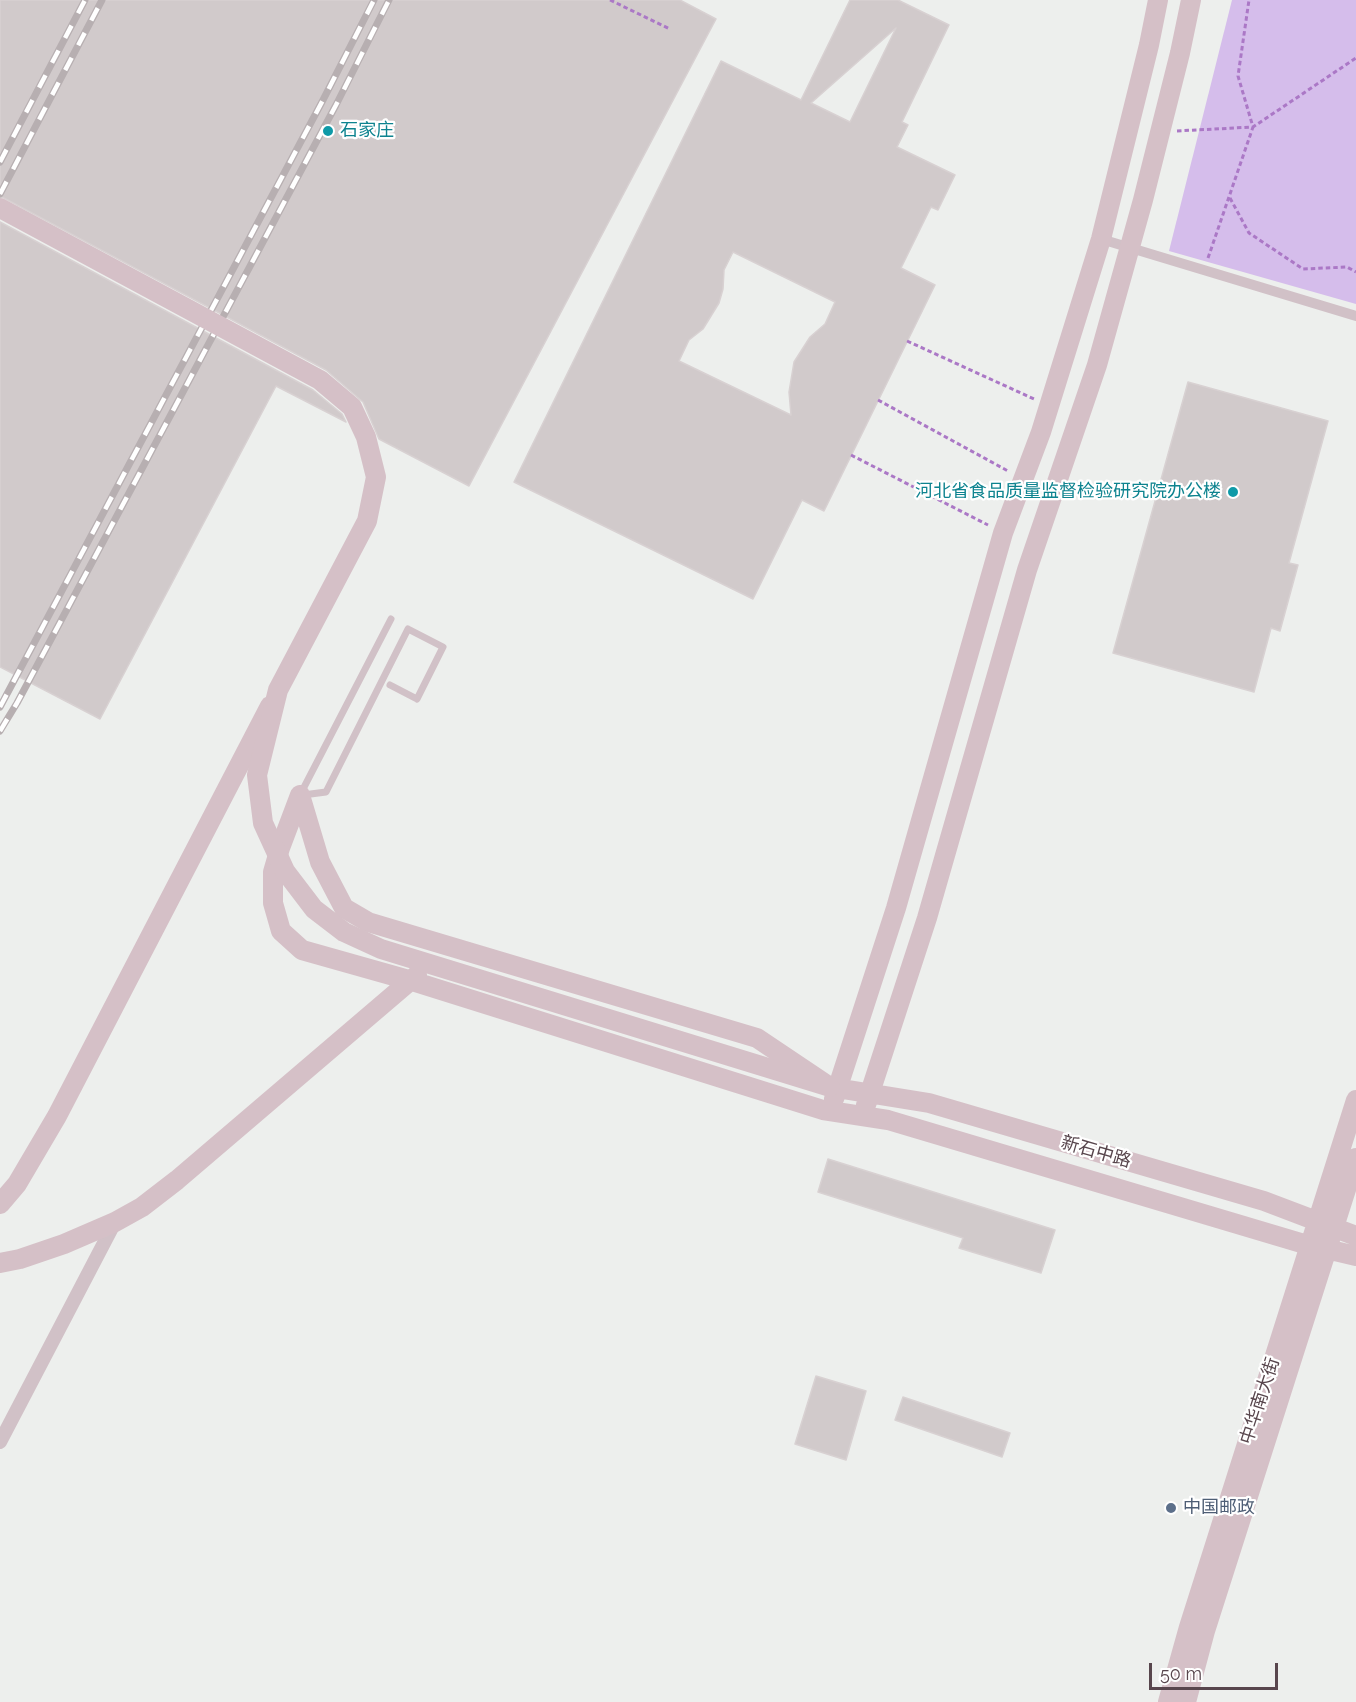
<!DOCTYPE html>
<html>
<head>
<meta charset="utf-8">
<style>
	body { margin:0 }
	#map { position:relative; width:1356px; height:1702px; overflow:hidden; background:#edefed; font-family:Raleway,sans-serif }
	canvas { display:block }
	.scale { position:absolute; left:1149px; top:1663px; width:129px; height:27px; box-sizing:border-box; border:3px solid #58464d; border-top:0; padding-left:8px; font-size:18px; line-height:21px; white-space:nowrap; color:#58464d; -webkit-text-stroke:4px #fff; paint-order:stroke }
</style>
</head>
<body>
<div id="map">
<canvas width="1356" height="1702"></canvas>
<div class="scale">50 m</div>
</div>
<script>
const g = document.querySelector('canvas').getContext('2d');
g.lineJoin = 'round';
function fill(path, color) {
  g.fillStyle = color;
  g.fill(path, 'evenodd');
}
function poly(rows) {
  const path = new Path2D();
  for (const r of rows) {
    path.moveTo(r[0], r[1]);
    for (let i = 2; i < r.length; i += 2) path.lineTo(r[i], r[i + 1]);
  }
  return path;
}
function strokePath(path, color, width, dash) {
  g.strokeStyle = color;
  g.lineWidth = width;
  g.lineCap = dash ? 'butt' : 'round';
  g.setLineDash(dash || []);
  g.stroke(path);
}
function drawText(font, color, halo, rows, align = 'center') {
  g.font = font + ' Raleway,"Noto Sans SC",sans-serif';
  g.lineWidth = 4.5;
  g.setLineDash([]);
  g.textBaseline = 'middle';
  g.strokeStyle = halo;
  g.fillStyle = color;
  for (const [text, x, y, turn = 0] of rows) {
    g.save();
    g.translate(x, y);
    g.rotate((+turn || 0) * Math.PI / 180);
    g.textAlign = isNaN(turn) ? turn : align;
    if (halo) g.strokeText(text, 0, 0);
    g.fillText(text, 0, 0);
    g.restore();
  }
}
const green = poly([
	[1232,0,1356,0,1356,304,1169,251]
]);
const building = poly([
	[0,0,680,0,716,19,469,486,379,439,363,402,326,370,0,196,0,0],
	[850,0,898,0,949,25,902,122,908,125,897,147,955,175,938,210,931,207,901,268,935,285,824,511,802,500,753,599,514,482,721,61,801,100,850,0],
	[896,28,850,122,811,103,896,28],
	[733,252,835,302,825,324,810,337,794,362,789,392,791,415,679,361,689,340,703,329,719,303,723,289,724,270,733,252],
	[0,222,313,390,342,414,346,422,276,386,100,719,0,667,0,222],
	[1188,382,1328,421,1289,563,1298,565,1280,631,1271,628,1254,692,1113,653,1188,382],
	[828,1159,1055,1230,1041,1273,959,1248,963,1238,818,1192,828,1159],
	[816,1376,866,1391,846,1460,795,1444,816,1376],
	[903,1397,1010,1433,1002,1457,895,1420,903,1397]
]);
const path = poly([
	[610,0,670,29],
	[1177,131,1253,127,1356,58],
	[1230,198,1249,233,1303,269,1347,267,1356,272],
	[1208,258,1253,127,1238,76,1249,0],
	[907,341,1034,399],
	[878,400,1008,471],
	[851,455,988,525]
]);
const service = poly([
	[301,793,391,619],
	[303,795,326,792,408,629,443,647,417,699,390,685]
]);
const pedestrian = poly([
	[1101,239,1356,316]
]);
const minor = poly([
	[0,1442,115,1222]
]);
const secondary = poly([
	[300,795,280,848,273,872,273,903,281,931,302,950,412,981,823,1110,888,1120,1301,1243,1356,1256],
	[300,795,320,862,344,908,368,922,757,1038,830,1087,929,1103,1264,1201,1356,1236],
	[834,1099,896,908,1003,533,1041,432,1101,239,1149,45,1158,0],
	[866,1105,927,918,1027,570,1097,365,1143,200,1180,53,1191,0],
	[0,1204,17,1184,57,1116,270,706],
	[0,1263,20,1259,64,1244,115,1222,142,1207,177,1180,417,975],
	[1168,1702,1189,1627,1356,1100],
	[1186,1702,1205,1631,1356,1158]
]);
const rail = poly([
	[0,162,85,0],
	[0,194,102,0],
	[0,707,323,100,374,0],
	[0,731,17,703,336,105,389,0]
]);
const secondaryBridge = poly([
	[0,208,320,380,352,407,366,437,376,477,367,521,278,690,257,775,263,823,285,871,314,909,344,932,381,949,830,1087]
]);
const markers = [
	[328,131,6,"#0f9aa8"],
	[1233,492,6,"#0f9aa8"],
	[1171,1508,6,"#5c6f8a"]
];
const cultureNames = [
	["石家庄",340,131],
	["河北省食品质量监督检验研究院办公楼",1221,492,"right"]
];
const streetNames = [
	["新石中路",1096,1152,16],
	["中华南大街",1260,1401,-72]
];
const serviceNames = [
	["中国邮政",1183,1508]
];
fill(green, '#d5bdeb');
fill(building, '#d1cacb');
strokePath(building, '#d8d1d2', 1.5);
strokePath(path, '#ab78c6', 3, [4.5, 3]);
strokePath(service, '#d1c1c7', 7);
strokePath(pedestrian, '#d1c1c7', 10);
strokePath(minor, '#d1c1c7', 14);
strokePath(secondary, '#d5c0c7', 20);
strokePath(rail, '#b7afb1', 7);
strokePath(rail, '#fff', 4.5, [14]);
strokePath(secondaryBridge, '#d5c0c7', 20);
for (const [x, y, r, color] of markers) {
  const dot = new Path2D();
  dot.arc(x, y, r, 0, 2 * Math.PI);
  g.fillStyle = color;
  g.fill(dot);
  strokePath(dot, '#fff', 2);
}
drawText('18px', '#0d838f', '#fff', cultureNames, 'left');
drawText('18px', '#58464d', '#fff', streetNames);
drawText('18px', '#4e5e75', '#fff', serviceNames, 'left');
</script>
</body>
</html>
